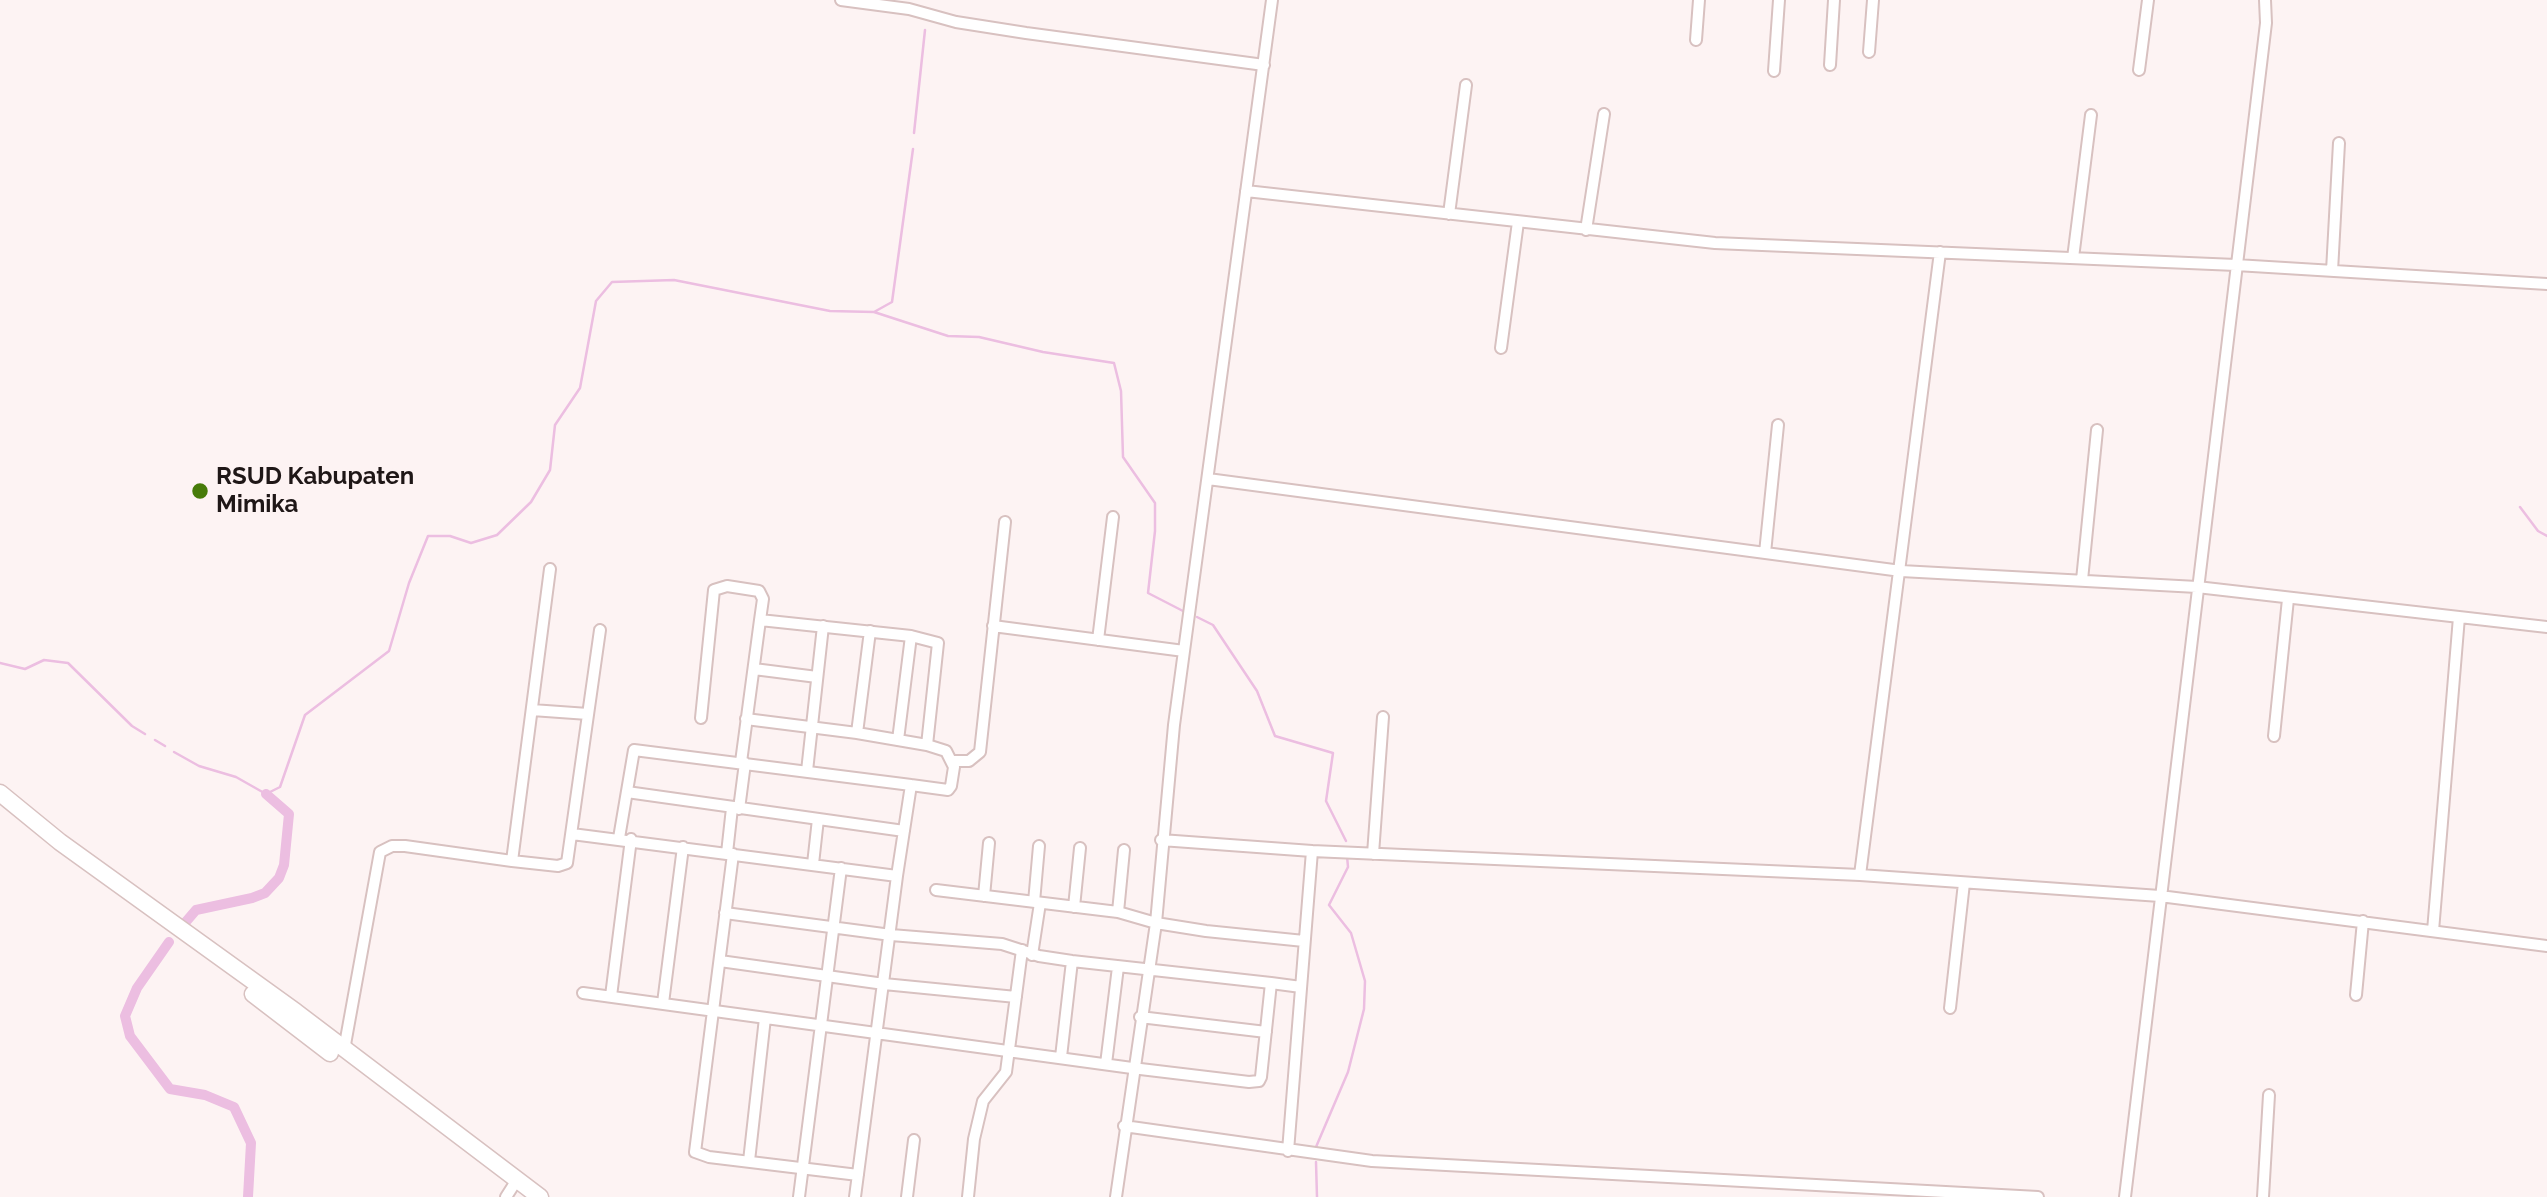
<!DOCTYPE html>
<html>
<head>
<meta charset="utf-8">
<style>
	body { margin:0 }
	canvas { display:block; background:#fdf3f3 }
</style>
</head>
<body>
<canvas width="2547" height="1197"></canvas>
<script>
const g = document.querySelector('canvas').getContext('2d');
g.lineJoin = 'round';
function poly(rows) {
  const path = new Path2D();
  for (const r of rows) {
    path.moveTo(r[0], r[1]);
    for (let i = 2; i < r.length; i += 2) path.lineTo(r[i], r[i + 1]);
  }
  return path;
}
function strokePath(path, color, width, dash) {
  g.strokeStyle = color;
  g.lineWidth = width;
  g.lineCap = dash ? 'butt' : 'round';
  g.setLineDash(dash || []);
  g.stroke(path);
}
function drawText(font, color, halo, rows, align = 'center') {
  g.font = font + ' Raleway,sans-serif';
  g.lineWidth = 5;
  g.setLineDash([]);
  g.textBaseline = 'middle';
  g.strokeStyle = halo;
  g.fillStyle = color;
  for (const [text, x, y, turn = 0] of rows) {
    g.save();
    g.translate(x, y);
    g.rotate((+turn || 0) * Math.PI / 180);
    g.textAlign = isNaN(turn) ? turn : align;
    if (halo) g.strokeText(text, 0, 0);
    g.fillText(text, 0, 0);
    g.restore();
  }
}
const stream = poly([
	[914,133,925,30],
	[874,312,948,336,979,337,1043,352,1114,363,1121,391,1123,457,1155,503,1155,531,1148,593,1183,611],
	[2520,507,2538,531,2547,536],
	[1197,617,1213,625,1257,691,1275,736,1333,753,1326,801,1346,841],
	[0,663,25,669,44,660,68,663,132,726,145,734],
	[155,740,165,746],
	[174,752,199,766,236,777,266,794,280,787,305,715,389,651,409,583,428,536,450,536,471,543,497,535,531,502,550,470,555,425,580,388,596,301,612,282,674,280,830,311,874,312,892,302,913,149],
	[1316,1147,1348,1072,1364,1009,1365,981,1351,933,1329,905,1348,867,1347,856],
	[1316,1162,1317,1197]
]);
const canal = poly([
	[184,924,196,910,252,898,265,893,279,878,284,865,289,814,266,794],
	[169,942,137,988,125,1016,130,1036,170,1089,205,1095,234,1107,251,1143,248,1197]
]);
const minor = poly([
	[841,0,909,9,956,22,1026,33,1264,65],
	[1696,40,1699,0],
	[1869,52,1873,0],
	[1830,65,1834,0],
	[2139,70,2148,0],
	[1774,71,1779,0],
	[1246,191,1715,243,2236,265,2547,284],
	[1449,214,1466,85],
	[1586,230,1604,114],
	[2073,258,2091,115],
	[2332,271,2339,143],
	[1501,348,1518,222],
	[1208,479,1901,571,2197,587,2547,627],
	[1765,553,1778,425],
	[2082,580,2097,430],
	[993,626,1184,651],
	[870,631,857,733,927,745],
	[1098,640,1113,517],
	[754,669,817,677],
	[532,710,588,714],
	[701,718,714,590,727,586,759,591,763,599,760,620],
	[746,719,857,733],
	[2274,736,2288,599],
	[898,740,911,636],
	[953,761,969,761,980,752,1005,522],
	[741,762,760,620,911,636,938,643,927,745,946,751,954,767,951,786,948,790,911,785],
	[807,771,823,626],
	[627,792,904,831],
	[739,809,745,763],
	[572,834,897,876,911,785,634,750,619,838],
	[1161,840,1312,851,1860,875,2160,896,2547,946],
	[727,853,732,808],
	[733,854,695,1152,709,1157,858,1175],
	[1373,854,1383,717],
	[512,861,550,569],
	[813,864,818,819],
	[1860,875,1940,252],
	[936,890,1118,912,1156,923,1206,931,1304,941],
	[984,896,989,843],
	[1034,902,1039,846],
	[1074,907,1080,848],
	[1118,912,1124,850],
	[2433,931,2459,617],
	[1032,955,1040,903],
	[720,961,884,984,1016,997],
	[1271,983,1301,987],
	[583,993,1132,1068,1249,1082,1259,1081,1261,1077,1271,983,1072,961,1039,956,1002,944,891,935,725,913],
	[2356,995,2363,921],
	[611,996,631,839],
	[663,1003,683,847],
	[1950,1008,1964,883],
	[1140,1017,1266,1032],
	[344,1050,380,852,392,846,405,846,512,861,558,866,567,863,600,630],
	[1061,1057,1072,961],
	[1106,1064,1118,967],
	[1124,1126,1372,1161,2038,1197],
	[1288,1151,1312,851],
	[749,1161,765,1018],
	[506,1197,513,1186],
	[799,1197,841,868],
	[855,1197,897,876],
	[907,1197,914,1140],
	[968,1197,974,1139,983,1101,1006,1072,1022,950],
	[1116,1197,1156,923,1174,725,1272,0],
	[2125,1197,2266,23,2265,0],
	[2263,1197,2269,1095]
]);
const highway = poly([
	[0,793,60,842,296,1012,540,1197],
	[253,994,330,1053]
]);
const markers = [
	[200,491,9,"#477b09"]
];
const poiNames = [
	["RSUD Kabupaten",216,477],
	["Mimika",216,505]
];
strokePath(stream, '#ecbee1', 2.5);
strokePath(canal, '#ecbee1', 10);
strokePath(minor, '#d8c1c0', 14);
strokePath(highway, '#d8c1c0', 19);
strokePath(minor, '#fff', 10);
strokePath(highway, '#fff', 16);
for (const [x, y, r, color] of markers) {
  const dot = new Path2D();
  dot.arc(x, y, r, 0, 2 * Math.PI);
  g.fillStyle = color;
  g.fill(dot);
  strokePath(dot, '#fdf3f3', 2.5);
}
drawText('bold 24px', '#1f1717', '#fdf3f3', poiNames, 'left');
</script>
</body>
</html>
